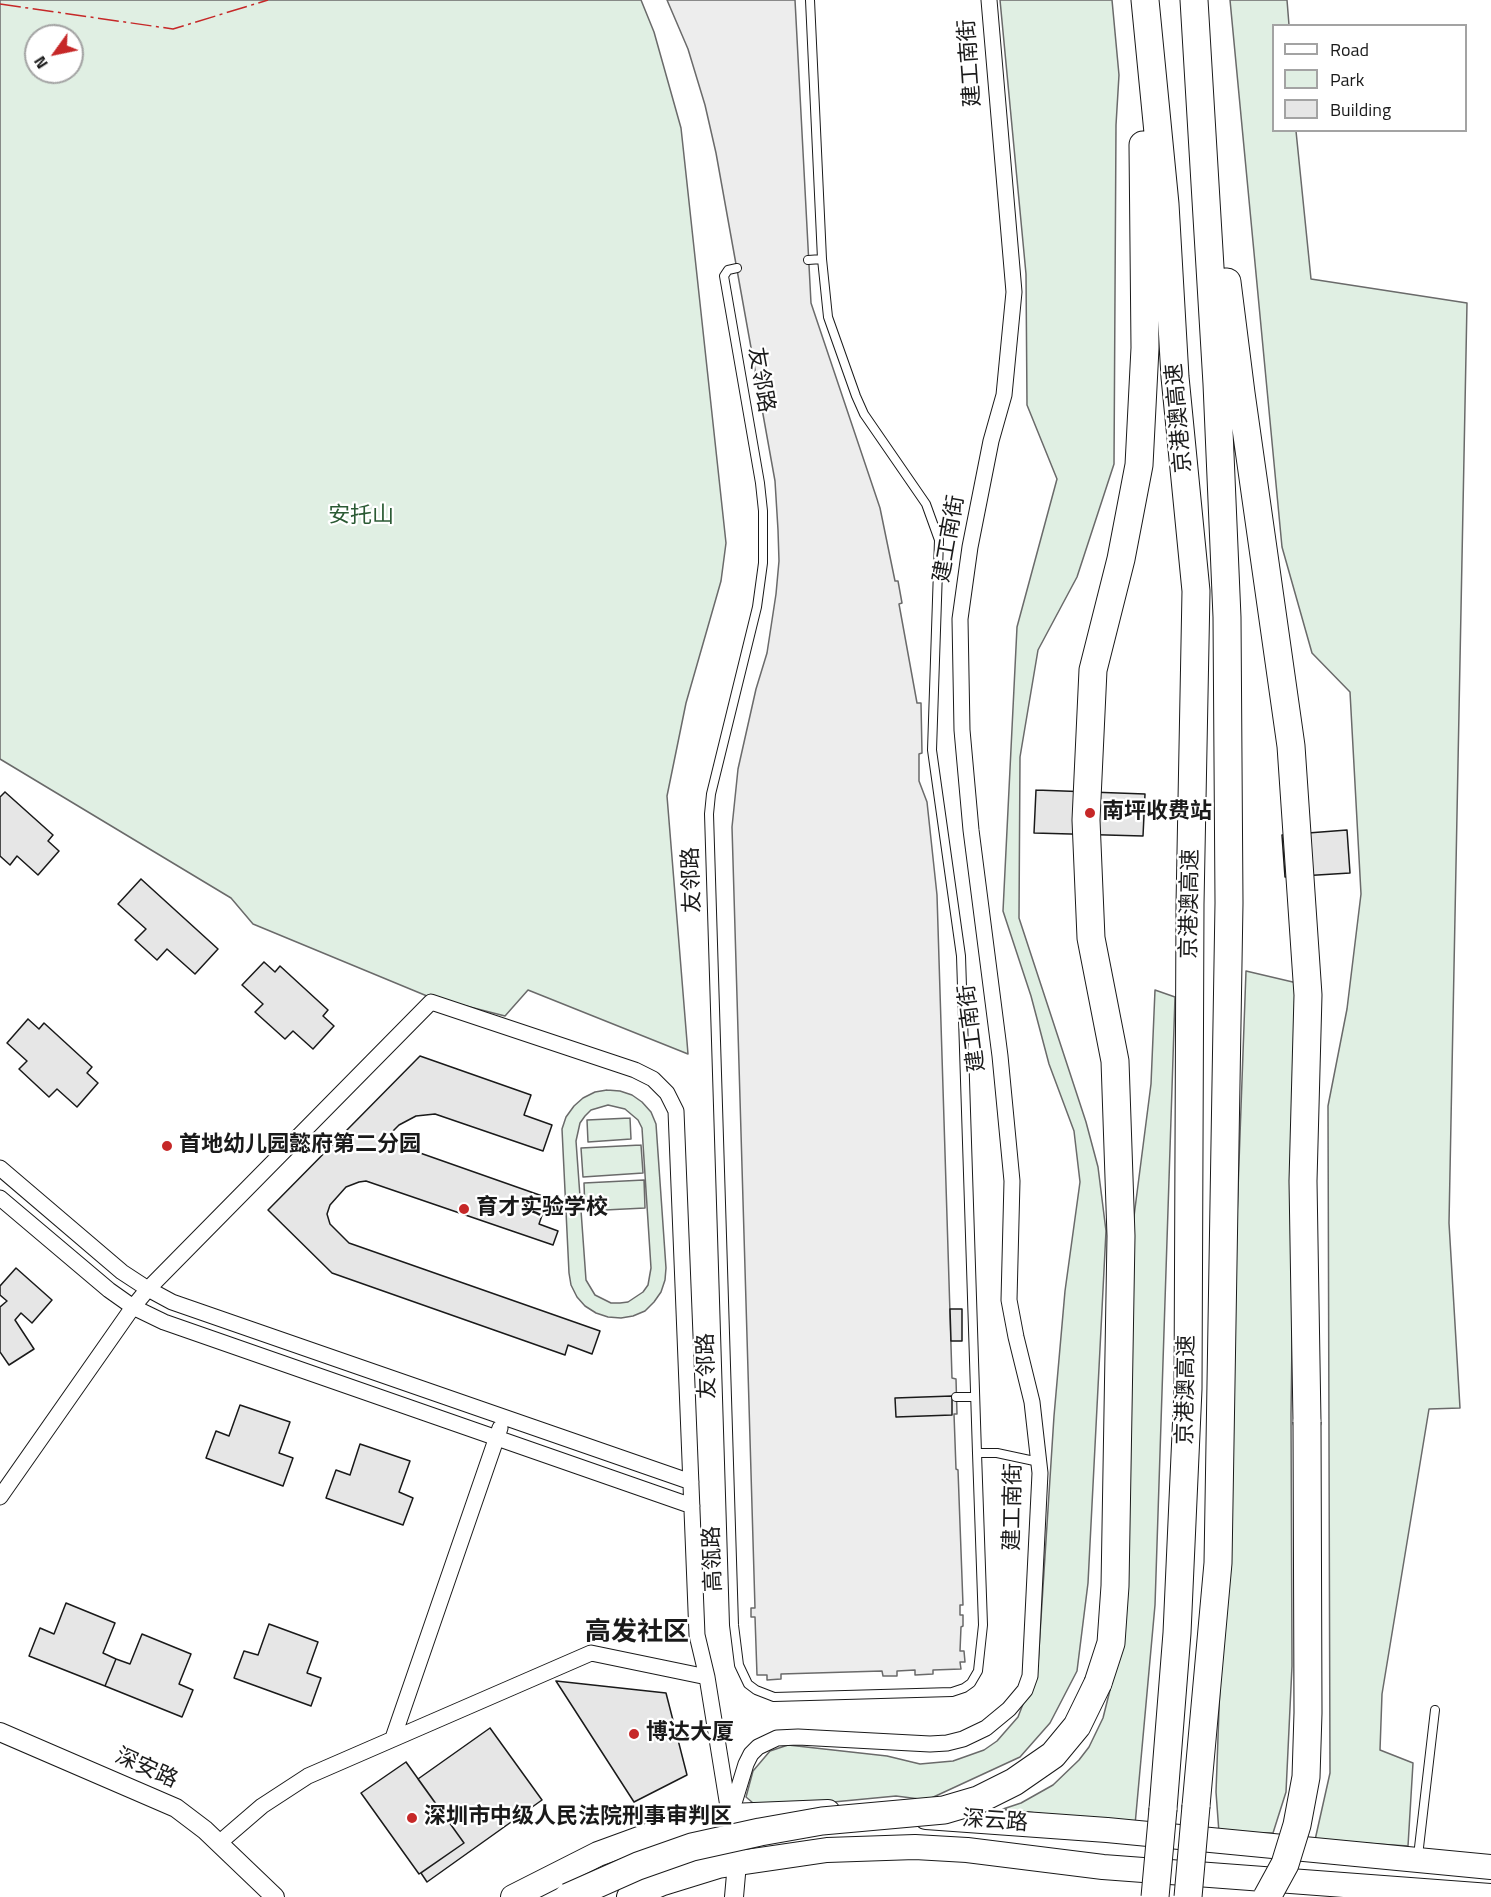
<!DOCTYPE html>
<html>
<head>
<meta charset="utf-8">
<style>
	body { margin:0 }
	#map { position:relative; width:1491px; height:1897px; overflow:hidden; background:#fff; font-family:"Titillium Web",sans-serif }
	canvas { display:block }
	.legend { position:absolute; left:1272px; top:24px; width:195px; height:108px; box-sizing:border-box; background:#fff; border:2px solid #a3a3a3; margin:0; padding:8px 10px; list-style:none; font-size:18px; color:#1a1a1a }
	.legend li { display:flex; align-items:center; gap:12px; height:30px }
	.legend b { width:30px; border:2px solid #a3a3a3 }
	.north { position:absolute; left:24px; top:24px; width:60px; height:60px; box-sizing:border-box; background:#fff; border:2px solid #a3a3a3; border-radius:50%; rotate:237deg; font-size:16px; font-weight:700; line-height:24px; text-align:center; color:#1a1a1a }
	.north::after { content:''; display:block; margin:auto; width:21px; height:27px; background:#c62828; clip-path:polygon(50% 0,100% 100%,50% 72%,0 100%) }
</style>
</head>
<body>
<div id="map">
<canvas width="1491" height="1897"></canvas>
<ul class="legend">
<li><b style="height:8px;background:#fff"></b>Road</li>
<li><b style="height:16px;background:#e0efe3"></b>Park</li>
<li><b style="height:16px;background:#e6e6e6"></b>Building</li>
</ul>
<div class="north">N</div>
</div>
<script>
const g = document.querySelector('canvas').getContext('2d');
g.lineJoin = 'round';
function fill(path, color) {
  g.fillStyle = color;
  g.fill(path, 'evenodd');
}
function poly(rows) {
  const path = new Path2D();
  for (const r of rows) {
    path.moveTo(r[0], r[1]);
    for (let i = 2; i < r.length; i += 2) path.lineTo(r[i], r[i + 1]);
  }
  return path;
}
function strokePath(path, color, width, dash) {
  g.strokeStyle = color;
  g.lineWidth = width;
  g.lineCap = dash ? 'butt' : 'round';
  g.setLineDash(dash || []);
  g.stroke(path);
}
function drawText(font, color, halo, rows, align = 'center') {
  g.font = font + ' "Titillium Web","Noto Sans SC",sans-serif';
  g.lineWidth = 4.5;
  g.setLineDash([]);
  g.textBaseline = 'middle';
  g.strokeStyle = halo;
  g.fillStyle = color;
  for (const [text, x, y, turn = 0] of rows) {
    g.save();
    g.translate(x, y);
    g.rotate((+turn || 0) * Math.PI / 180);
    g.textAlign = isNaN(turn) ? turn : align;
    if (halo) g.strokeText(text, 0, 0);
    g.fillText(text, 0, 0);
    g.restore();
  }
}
const green = poly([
	[0,0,641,0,654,32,681,128,726,543,721,581,686,703,667,796,688,1054,528,990,505,1016,427,996,253,924,231,898,0,759,0,0],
	[36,36,72,36,72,72,36,72,36,36],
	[1000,0,1112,0,1119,75,1116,125,1114,464,1077,577,1038,650,1020,757,1019,918,1086,1122,1098,1167,1106,1231,1088,1583,1077,1671,1050,1723,1020,1757,927,1800,896,1796,760,1809,746,1797,753,1771,770,1751,788,1745,887,1756,920,1764,953,1761,984,1750,997,1741,1018,1717,1038,1665,1054,1416,1065,1291,1080,1182,1074,1131,1049,1064,1031,996,1003,911,1017,627,1057,479,1027,405,1026,274,1000,0],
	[1230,0,1287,0,1289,25,1274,26,1274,130,1296,131,1311,279,1467,303,1449,1223,1460,1408,1429,1409,1382,1694,1380,1750,1413,1763,1408,1846,1315,1840,1330,1773,1328,1106,1347,1009,1361,894,1350,692,1312,653,1282,547,1230,0],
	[1246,971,1297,983,1291,1414,1292,1666,1286,1792,1273,1833,1219,1833,1216,1792,1246,971],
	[1155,990,1175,997,1155,1605,1135,1825,1003,1809,1021,1803,1053,1785,1079,1760,1089,1747,1103,1718,1111,1686,1133,1224,1151,1084,1155,990],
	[607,1090,620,1091,632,1095,642,1102,651,1112,656,1124,666,1268,665,1280,661,1292,654,1302,645,1311,633,1316,621,1318,608,1317,596,1313,585,1306,577,1297,571,1285,569,1273,562,1129,566,1117,574,1106,583,1098,595,1092,607,1090],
	[608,1105,625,1109,638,1120,642,1128,651,1268,648,1285,643,1292,628,1302,620,1303,611,1303,595,1295,586,1280,576,1141,580,1123,585,1116,591,1110,608,1105],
	[630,1118,631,1139,588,1142,587,1120,630,1118],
	[641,1145,643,1173,583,1177,581,1148,641,1145],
	[644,1180,645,1208,585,1211,584,1183,644,1180]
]);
const parking = poly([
	[667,0,795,0,811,303,880,508,895,581,898,581,902,603,899,604,917,703,921,703,922,753,919,754,919,781,927,802,937,895,952,1378,956,1379,957,1414,954,1414,956,1469,958,1470,963,1605,960,1605,960,1615,963,1615,963,1626,961,1627,960,1651,964,1651,965,1662,960,1662,961,1669,933,1670,933,1674,915,1675,915,1670,897,1671,897,1676,883,1676,882,1671,781,1674,781,1679,767,1680,767,1675,757,1675,755,1617,751,1617,751,1608,755,1608,732,827,738,769,756,689,767,653,776,594,779,561,778,530,775,481,716,153,705,105,688,49,667,0]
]);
const building = poly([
	[1036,790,1145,794,1143,836,1034,833,1036,790],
	[5,792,53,835,48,841,59,851,38,875,17,856,10,865,0,856,0,797,5,792],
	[1347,830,1350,873,1285,877,1282,835,1347,830],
	[141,879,218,949,195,974,167,949,157,960,135,940,146,929,118,904,141,879],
	[264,962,275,972,280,966,328,1010,323,1016,334,1026,313,1049,293,1031,285,1039,255,1012,263,1004,242,985,264,962],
	[28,1019,39,1029,44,1023,92,1067,87,1073,98,1083,77,1107,57,1089,49,1097,19,1069,27,1061,7,1043,28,1019],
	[420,1056,531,1095,524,1115,552,1125,543,1151,435,1114,416,1116,399,1125,390,1134,403,1147,548,1198,539,1224,558,1231,553,1245,366,1181,359,1182,346,1187,330,1205,327,1214,330,1224,349,1243,600,1331,592,1354,568,1345,565,1355,332,1273,268,1210,420,1056],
	[16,1268,52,1300,32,1323,21,1313,15,1320,34,1349,9,1365,0,1352,0,1307,7,1301,0,1295,0,1286,16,1268],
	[950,1309,962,1309,962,1341,951,1341,950,1309],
	[952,1396,952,1415,896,1417,895,1398,952,1396],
	[240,1405,290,1422,279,1453,293,1458,283,1486,206,1458,216,1431,229,1436,240,1405],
	[360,1444,410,1461,399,1492,413,1498,403,1525,326,1498,336,1470,350,1475,360,1444],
	[66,1603,115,1623,103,1653,116,1659,105,1686,29,1656,40,1628,54,1634,66,1603],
	[269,1624,318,1642,307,1673,321,1678,311,1706,234,1678,244,1651,258,1655,269,1624],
	[142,1634,191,1654,179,1684,193,1690,182,1717,105,1686,116,1659,130,1664,142,1634],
	[556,1681,666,1693,687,1775,634,1802,556,1681],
	[490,1728,542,1800,427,1882,421,1873,464,1843,418,1779,490,1728],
	[406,1762,464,1843,419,1874,361,1793,406,1762]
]);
const service = poly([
	[810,0,822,259,828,317,856,396,864,414,926,504,939,540,932,750,961,956,977,1453],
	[808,260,822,259],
	[737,268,728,270,724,276,760,483,763,511,763,563,757,607,711,794,709,814,734,1625,739,1665,748,1684,756,1690,774,1697,952,1692,964,1688,971,1683,978,1671,983,1625,977,1453,997,1453,1039,1462],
	[956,1397,975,1397],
	[1418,1856,1435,1710]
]);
const minor = poly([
	[0,1168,122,1272,148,1289,172,1302,691,1482],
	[0,1198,109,1290,133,1307,164,1322,692,1506],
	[0,1497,133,1307,148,1289,431,1002,635,1070,653,1079,667,1093,676,1111,697,1635,707,1677,729,1813],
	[393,1738,500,1428],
	[730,1816,746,1764,751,1754,758,1747,777,1738,798,1737,930,1744,947,1743,963,1739,986,1728,1009,1709,1025,1690,1030,1676,1040,1473,1032,1402,1016,1337,1009,1300,1012,1181,1000,1056,971,830,962,730,960,619,970,547,991,441,1004,395,1014,292,989,0],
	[219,1843,262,1806,308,1776,591,1653,707,1677]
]);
const tertiary = poly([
	[0,1732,176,1808,205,1830,275,1897],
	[734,1897,737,1863,735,1851]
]);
const primary = poly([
	[926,1817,1107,1830,1491,1867],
	[513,1897,598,1854,672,1827,730,1816,828,1812],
	[629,1897,663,1883,718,1866,827,1850,915,1847,967,1850,1103,1867,1491,1896]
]);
const motorway = poly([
	[1145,0,1165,204,1175,377,1196,591,1190,904,1188,1389,1177,1633,1163,1809],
	[1194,0,1217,384,1227,617,1229,903,1218,1563,1196,1806],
	[1227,282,1241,393,1291,746,1308,995,1303,1181,1307,1422],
	[1098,1683,1111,1643,1115,1586,1121,1236,1115,1061,1091,938,1086,820,1093,670,1121,559,1139,465,1145,348,1143,145]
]);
const motorwayBridge = poly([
	[568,1897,638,1866,692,1847,760,1832,822,1821,944,1810,978,1800,1014,1782,1053,1755,1077,1726,1098,1683],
	[1155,1897,1163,1809],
	[1188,1897,1196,1806],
	[1267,1897,1285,1864,1297,1825,1306,1777,1308,1713,1307,1422]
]);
const power = poly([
	[0,4,173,29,268,0]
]);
const markers = [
	[1090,813,6,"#c62828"],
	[167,1146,6,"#c62828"],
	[464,1209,6,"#c62828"],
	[634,1734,6,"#c62828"],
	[412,1818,6,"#c62828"]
];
const streetNames = [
	["建工南街",971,63,-94],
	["友邻路",760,380,80],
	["京港澳高速",1180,418,-95],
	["建工南街",950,539,-80],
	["友邻路",693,880,-92],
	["京港澳高速",1191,904,-89],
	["建工南街",973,1028,-97],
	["友邻路",708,1366,-92],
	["京港澳高速",1187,1390,-89],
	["建工南街",1014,1507,-89],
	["高瓴路",714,1559,-92],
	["深安路",146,1769,24],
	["深云路",995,1822,4]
];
const parkNames = [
	["安托山",361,517]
];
const poiNames = [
	["南坪收费站",1102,813],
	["首地幼儿园懿府第二分园",179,1146],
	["育才实验学校",476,1209],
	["博达大厦",646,1734],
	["深圳市中级人民法院刑事审判区",424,1818]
];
const quarterNames = [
	["高发社区",637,1634]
];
fill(green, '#e0efe3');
strokePath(green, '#6a6a6a', 1.5);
fill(parking, '#ededed');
strokePath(parking, '#6a6a6a', 1.5);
fill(building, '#e6e6e6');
strokePath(building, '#1a1a1a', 1.5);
strokePath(service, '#1a1a1a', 10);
strokePath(minor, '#1a1a1a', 17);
strokePath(tertiary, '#1a1a1a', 20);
strokePath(primary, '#1a1a1a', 26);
strokePath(motorway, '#1a1a1a', 29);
strokePath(service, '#fff', 8);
strokePath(minor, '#fff', 15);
strokePath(tertiary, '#fff', 18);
strokePath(primary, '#fff', 24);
strokePath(motorway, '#fff', 27);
strokePath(motorwayBridge, '#1a1a1a', 29, []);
strokePath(motorwayBridge, '#fff', 27);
strokePath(power, '#c62828', 1.5, [21, 4.5, 3, 4.5]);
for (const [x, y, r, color] of markers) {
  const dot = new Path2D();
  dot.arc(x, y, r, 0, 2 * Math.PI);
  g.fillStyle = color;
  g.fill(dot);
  strokePath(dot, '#fff', 2);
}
drawText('22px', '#1a1a1a', '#fff', streetNames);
drawText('22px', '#2b5a34', '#fff', parkNames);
drawText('bold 22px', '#1a1a1a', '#fff', poiNames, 'left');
drawText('bold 26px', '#1a1a1a', '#fff', quarterNames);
</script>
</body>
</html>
